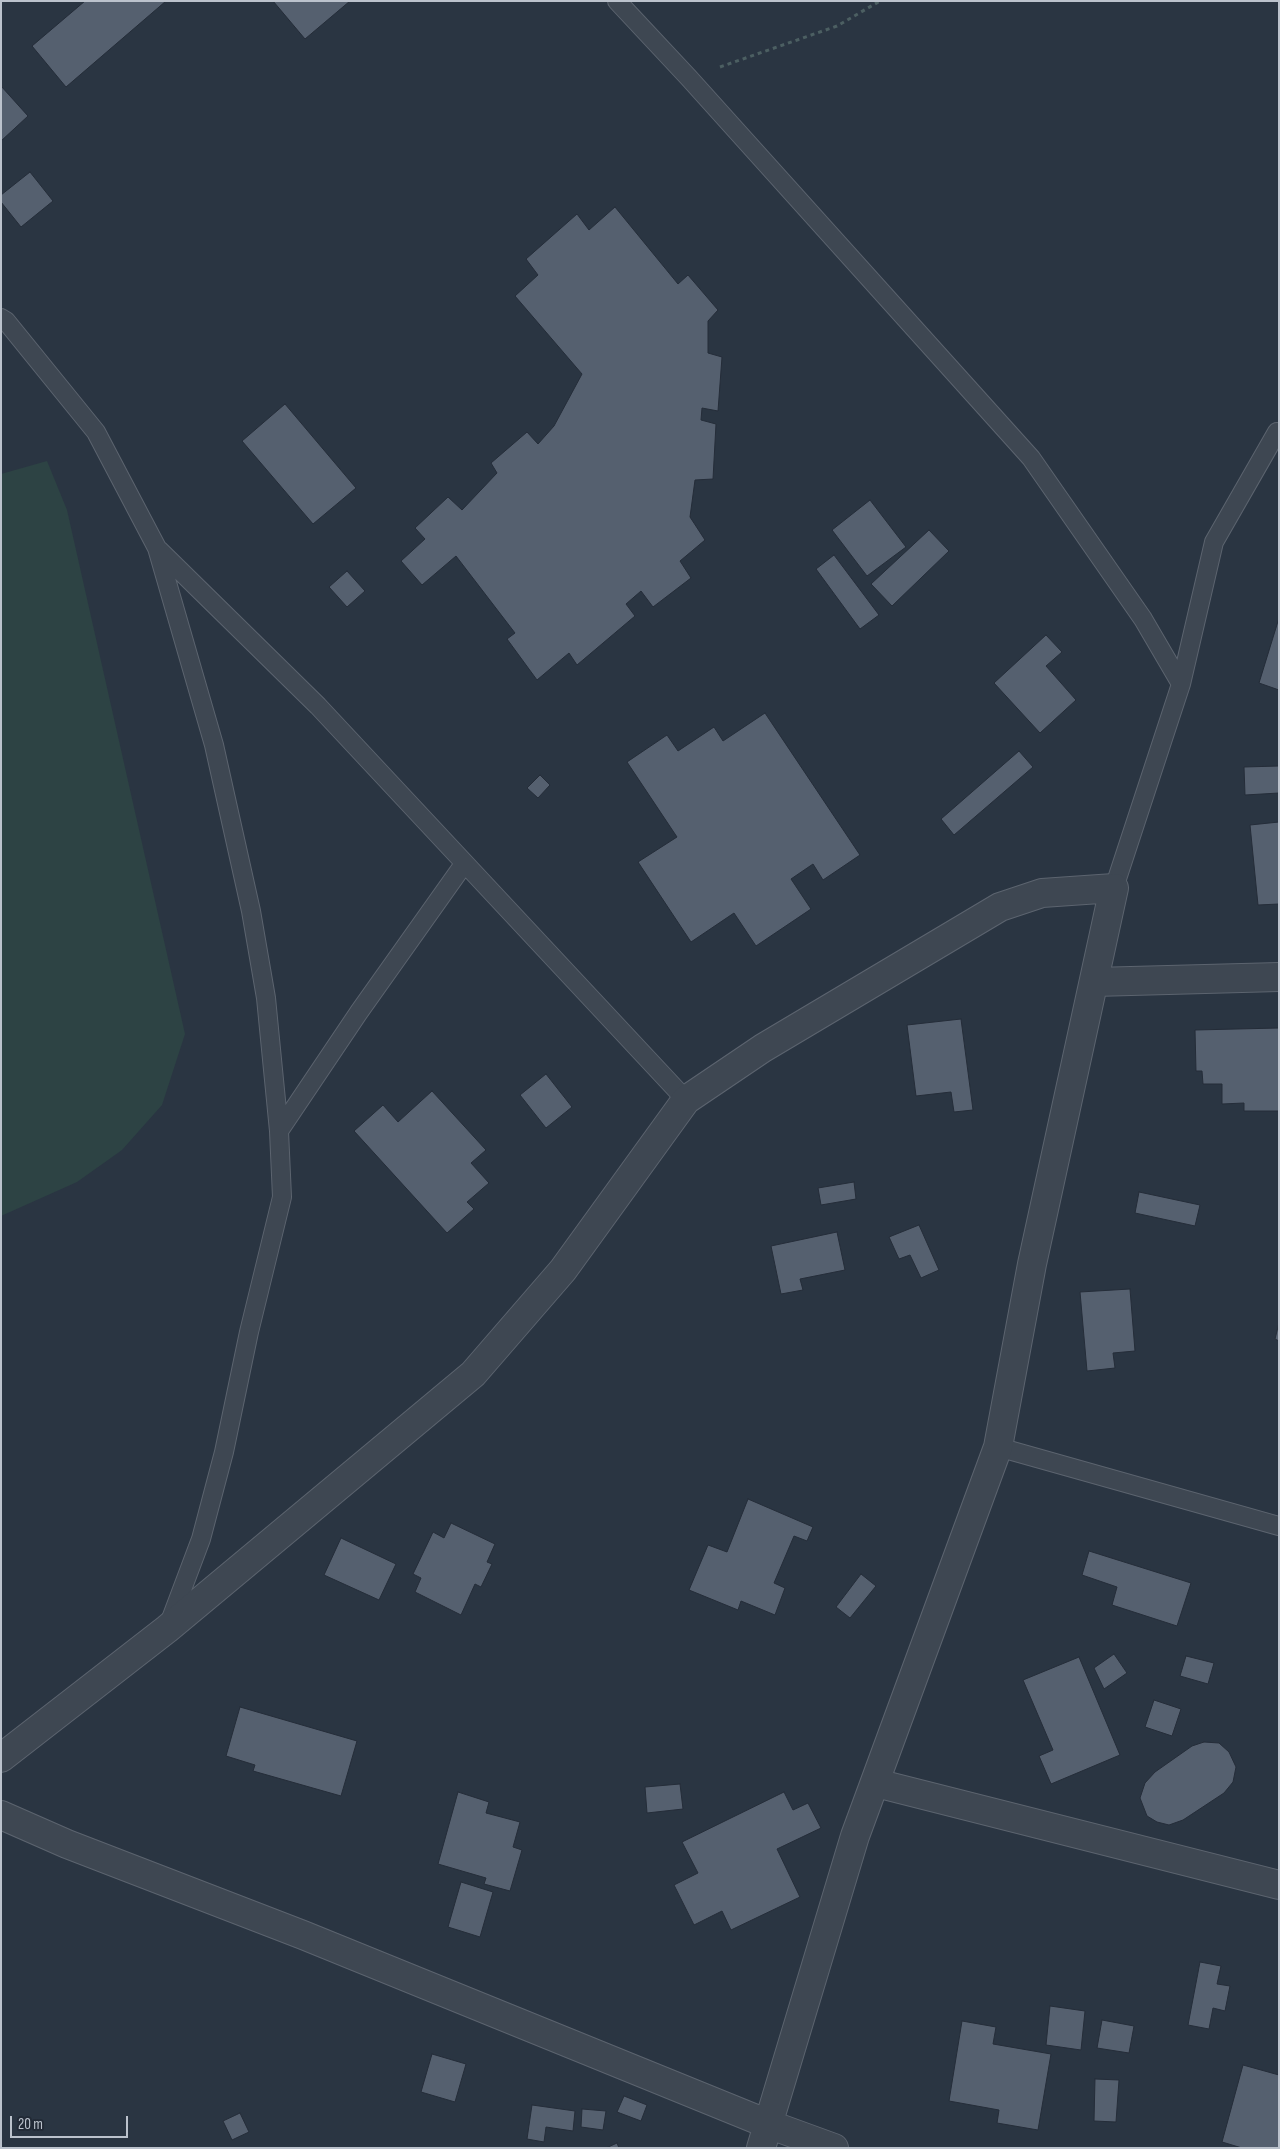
<!DOCTYPE html>
<html>
<head>
<meta charset="utf-8">
<style>
	body { margin:0 }
	#map { position:relative; width:1280px; height:2149px; overflow:hidden; background:#2a3542; font-family:"Sofia Sans Condensed",sans-serif }
	canvas { display:block }
	.frame { position:absolute; inset:0; border:2px solid #bbc2cc; pointer-events:none }
	.scale { position:absolute; left:10px; top:2116px; width:118px; height:22px; box-sizing:border-box; border:2px solid #bbc2cc; border-top:0; padding-left:6px; font-size:15px; line-height:18px; white-space:nowrap; color:#bbc2cc; -webkit-text-stroke:4px #232b37; paint-order:stroke }
</style>
</head>
<body>
<div id="map">
<canvas width="1280" height="2149"></canvas>
<div class="frame"></div>
<div class="scale">20 m</div>
</div>
<script>
const g = document.querySelector('canvas').getContext('2d');
g.lineJoin = 'round';
function fill(path, color) {
  g.fillStyle = color;
  g.fill(path, 'evenodd');
}
function poly(rows) {
  const path = new Path2D();
  for (const r of rows) {
    path.moveTo(r[0], r[1]);
    for (let i = 2; i < r.length; i += 2) path.lineTo(r[i], r[i + 1]);
  }
  return path;
}
function strokePath(path, color, width, dash) {
  g.strokeStyle = color;
  g.lineWidth = width;
  g.lineCap = dash ? 'butt' : 'round';
  g.setLineDash(dash || []);
  g.stroke(path);
}
const green = poly([
	[47,461,67,510,185,1034,162,1105,122,1150,77,1182,1,1216,1,474]
]);
const building = poly([
	[85,1,166,1,66,87,32,46,85,1],
	[273,1,350,1,305,39,273,1],
	[1,86,28,116,1,141,1,86],
	[30,172,53,201,21,227,1,202,1,195,30,172],
	[615,207,678,284,688,275,718,310,708,321,708,353,722,357,718,411,702,408,701,420,716,424,713,479,695,480,690,517,705,540,680,561,691,578,653,607,641,591,626,604,635,616,577,665,569,653,537,680,507,639,515,633,456,556,422,585,401,561,425,539,415,528,448,497,462,510,497,473,491,463,527,432,538,444,554,426,582,374,515,296,538,275,526,259,577,214,589,230,615,207],
	[285,404,356,488,313,524,242,441,285,404],
	[870,500,906,547,867,576,832,530,870,500],
	[929,530,949,551,892,606,871,584,929,530],
	[834,555,879,615,860,629,816,569,834,555],
	[347,571,365,591,347,607,329,587,347,571],
	[1279,618,1279,690,1259,683,1279,618],
	[1046,635,1062,652,1046,666,1076,700,1040,733,994,683,1046,635],
	[765,713,860,855,823,880,813,864,791,879,811,909,756,946,734,913,691,942,638,862,677,837,627,762,667,735,678,751,714,727,723,741,765,713],
	[1019,751,1033,767,954,835,941,819,1019,751],
	[1279,766,1279,793,1245,795,1244,767,1279,766],
	[540,775,550,785,538,798,527,788,540,775],
	[1279,822,1279,904,1258,905,1250,825,1279,822],
	[961,1019,973,1110,954,1112,951,1092,916,1096,907,1025,961,1019],
	[1279,1028,1279,1111,1244,1111,1244,1103,1222,1104,1222,1084,1203,1084,1202,1071,1196,1071,1195,1030,1279,1028],
	[546,1074,572,1107,546,1128,520,1095,546,1074],
	[432,1091,486,1150,471,1163,489,1183,467,1202,474,1209,447,1233,354,1131,383,1105,398,1122,432,1091],
	[854,1182,856,1199,821,1205,818,1188,854,1182],
	[1139,1192,1200,1205,1195,1226,1135,1213,1139,1192],
	[919,1225,939,1270,921,1278,910,1255,899,1259,889,1237,919,1225],
	[837,1232,845,1270,800,1279,803,1290,781,1294,771,1246,837,1232],
	[1130,1289,1135,1351,1113,1353,1115,1368,1087,1371,1080,1292,1130,1289],
	[1279,1323,1279,1341,1275,1339,1279,1323],
	[748,1499,813,1527,807,1541,794,1536,774,1583,785,1588,775,1615,741,1601,738,1610,689,1590,708,1545,727,1552,748,1499],
	[451,1523,495,1544,487,1562,492,1564,481,1587,475,1584,461,1615,415,1592,421,1578,413,1574,433,1532,444,1538,451,1523],
	[341,1538,396,1564,379,1600,324,1575,341,1538],
	[1089,1551,1191,1583,1177,1626,1112,1605,1117,1587,1082,1575,1089,1551],
	[861,1574,876,1586,850,1618,836,1607,861,1574],
	[1114,1654,1127,1673,1104,1689,1094,1668,1114,1654],
	[1186,1656,1214,1663,1208,1684,1180,1676,1186,1656],
	[1079,1657,1120,1755,1051,1784,1039,1756,1053,1750,1023,1680,1079,1657],
	[1154,1700,1181,1709,1172,1736,1145,1727,1154,1700],
	[240,1707,357,1741,341,1796,253,1771,255,1765,226,1756,240,1707],
	[1204,1742,1219,1743,1229,1752,1236,1767,1233,1782,1224,1793,1183,1820,1169,1825,1157,1822,1147,1816,1140,1798,1145,1783,1155,1772,1192,1746,1204,1742],
	[680,1784,683,1809,647,1813,645,1787,680,1784],
	[458,1792,489,1802,486,1813,520,1822,513,1847,522,1850,510,1891,484,1884,486,1878,438,1864,458,1792],
	[784,1792,793,1810,808,1803,821,1828,777,1849,800,1897,731,1930,722,1911,694,1925,674,1885,698,1873,682,1842,784,1792],
	[461,1882,493,1892,480,1937,448,1927,461,1882],
	[1200,1962,1221,1966,1217,1984,1230,1986,1225,2011,1213,2008,1209,2029,1188,2025,1200,1962],
	[1050,2006,1085,2011,1081,2050,1046,2045,1050,2006],
	[1102,2020,1134,2026,1129,2053,1097,2048,1102,2020],
	[962,2021,996,2027,993,2044,1051,2054,1038,2130,997,2123,999,2110,949,2101,962,2021],
	[432,2054,466,2064,455,2102,421,2092,432,2054],
	[1243,2065,1279,2075,1279,2148,1242,2148,1222,2142,1243,2065],
	[1095,2079,1119,2080,1116,2122,1094,2121,1095,2079],
	[624,2096,647,2105,641,2121,617,2112,624,2096],
	[532,2105,575,2111,573,2131,546,2127,544,2142,527,2139,532,2105],
	[582,2109,606,2111,603,2130,581,2127,582,2109],
	[240,2113,249,2132,232,2140,223,2121,240,2113],
	[617,2143,619,2148,606,2148,617,2143]
]);
const path = poly([
	[720,67,837,26,880,1]
]);
const lane = poly([
	[617,1,689,78,1031,458,1143,619,1181,684],
	[1,318,6,321,96,432,157,548,214,745,251,911,266,998,279,1131,282,1197,249,1332,224,1452,201,1539,169,1624],
	[159,550,318,706,686,1100],
	[1114,888,1181,684,1214,542,1277,432],
	[279,1131,359,1012,464,864],
	[998,1447,1279,1526]
]);
const street = poly([
	[1094,982,1279,977],
	[1,1758,167,1629,473,1374,563,1270,686,1100,763,1048,1000,907,1042,893,1114,888,1032,1264,998,1447,855,1836,761,2148],
	[876,1783,1279,1885],
	[1,1815,67,1844,303,1935,768,2124,834,2148]
]);
fill(green, '#2d4344');
fill(building, '#55606f');
strokePath(building, '#252d39', 1);
strokePath(lane, '#5c646f', 20);
strokePath(street, '#5c646f', 30);
strokePath(path, '#4c5f62', 3, [4, 4]);
strokePath(lane, '#3e4752', 18);
strokePath(street, '#3e4752', 28);
</script>
</body>
</html>
